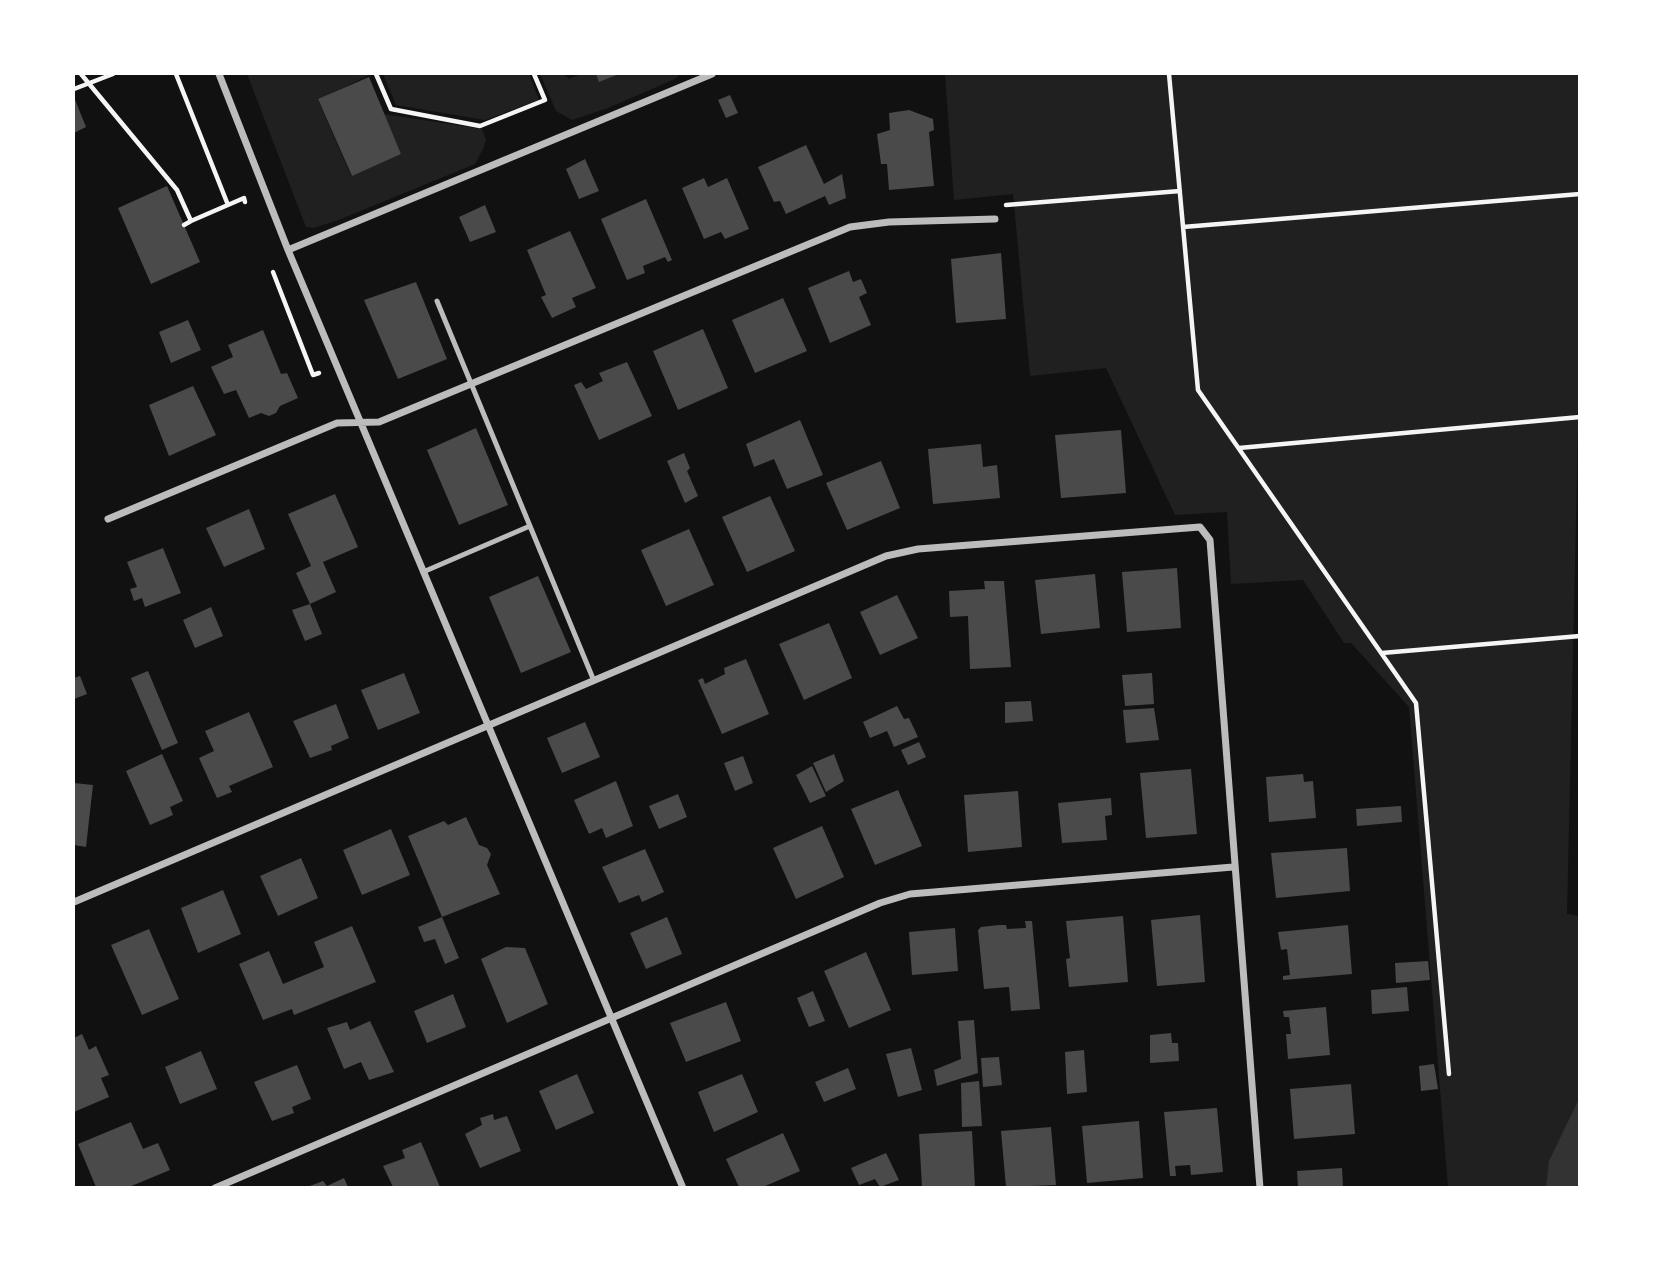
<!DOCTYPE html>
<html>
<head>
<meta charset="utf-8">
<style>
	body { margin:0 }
	#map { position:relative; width:1653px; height:1261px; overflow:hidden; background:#111; font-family:"Source Serif 4",serif }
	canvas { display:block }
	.frame { position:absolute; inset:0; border:75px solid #fff; pointer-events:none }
</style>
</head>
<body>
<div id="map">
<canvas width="1653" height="1261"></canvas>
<div class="frame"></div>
</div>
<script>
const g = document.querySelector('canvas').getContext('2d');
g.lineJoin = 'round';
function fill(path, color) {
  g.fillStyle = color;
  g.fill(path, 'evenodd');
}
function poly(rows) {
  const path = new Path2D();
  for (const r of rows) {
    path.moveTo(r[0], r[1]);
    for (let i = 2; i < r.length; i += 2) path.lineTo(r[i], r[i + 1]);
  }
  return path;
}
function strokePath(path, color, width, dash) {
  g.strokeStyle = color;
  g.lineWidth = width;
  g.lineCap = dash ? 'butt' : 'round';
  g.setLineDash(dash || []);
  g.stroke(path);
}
const green = poly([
	[247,74,371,74,318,100,351,176,401,154,384,114,482,129,486,140,483,149,475,164,336,221,313,228,306,227],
	[383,74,529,74,539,100,485,120,396,105],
	[540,74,564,74,569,79,581,74,596,74,600,81,619,74,680,74,675,79,608,108,572,120,556,111],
	[945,74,1579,74,1579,388,1567,914,1580,916,1579,1187,1448,1187,1409,707,1351,643,1344,643,1303,580,1231,584,1227,512,1175,515,1106,368,1030,376,1013,194,954,200]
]);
const water = poly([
	[1579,1099,1579,1187,1546,1187,1549,1161]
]);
const building = poly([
	[596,74,619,74,599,82],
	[369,77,401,154,352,176,318,99],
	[730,95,738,113,726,118,718,100],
	[74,97,86,127,74,133],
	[909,110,933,119,934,130,929,132,934,186,889,190,887,164,881,164,877,134,890,130,889,113],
	[806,145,824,184,842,174,846,198,829,205,825,196,786,214,780,201,774,202,758,167],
	[585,159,599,191,579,199,566,169],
	[704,178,708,187,727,178,749,229,725,239,721,232,704,239,682,188],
	[167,186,200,262,151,284,118,208],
	[646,199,672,260,668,262,665,257,643,266,645,273,627,280,601,219],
	[485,205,496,232,470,242,459,217],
	[570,231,596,288,572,298,576,307,552,318,541,297,546,295,527,250],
	[1001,253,1006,319,956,323,951,259],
	[849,271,853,282,861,279,867,293,859,297,871,325,830,343,808,288],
	[416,282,447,359,398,379,364,300],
	[783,298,807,351,755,373,732,320],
	[188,320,201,350,171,363,159,332],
	[703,329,728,388,678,410,653,351],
	[263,330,281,374,287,373,298,398,280,406,276,413,269,416,261,413,249,418,236,390,224,394,211,367,233,357,228,345],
	[627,362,652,416,599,440,574,385,581,382,586,389,603,381,599,373],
	[193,386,216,435,169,456,149,405],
	[800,420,823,475,787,489,774,459,754,467,746,444],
	[476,428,508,505,459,525,427,450],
	[1121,430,1126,493,1061,498,1055,435],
	[981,444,983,467,997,465,1000,498,933,504,928,449],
	[684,453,690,468,687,471,698,496,685,503,667,461],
	[881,461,900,508,847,530,826,483],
	[335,494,358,547,323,562,336,592,310,604,296,573,311,566,288,514],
	[770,496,795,551,747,572,722,517],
	[249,509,265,549,224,567,206,528],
	[689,529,714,585,666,606,641,550],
	[163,548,181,593,145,607,142,598,134,601,130,589,137,587,127,562],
	[1177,568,1181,628,1127,632,1122,572],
	[1095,574,1100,628,1041,634,1035,580],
	[538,576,571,652,521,673,489,597],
	[984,581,1004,581,1011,667,970,669,968,616,950,617,949,591,985,589],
	[897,595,918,638,880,655,860,612],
	[310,604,322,634,305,641,292,610],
	[211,607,223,636,195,648,183,620],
	[829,623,852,678,804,700,779,644],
	[746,659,769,714,722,734,698,680,703,678,705,684,725,674,724,668],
	[148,671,178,743,162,750,131,678],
	[404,673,420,713,378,730,361,690],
	[1152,673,1154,704,1125,706,1122,675],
	[80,676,87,694,74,699,74,678],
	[1031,701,1033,721,1005,723,1005,702],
	[336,704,349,738,331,746,332,750,310,758,293,721],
	[897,706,904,719,909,718,918,737,894,747,887,731,870,738,863,722],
	[1154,708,1159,740,1126,743,1123,710],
	[249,712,273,767,229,786,232,792,217,798,199,758,214,751,205,731],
	[585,722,600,757,562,773,547,738],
	[919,742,926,757,908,765,901,750],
	[162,754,183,801,170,807,173,815,150,825,126,771],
	[834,754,844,781,826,792,813,763],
	[743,756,753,783,735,791,724,763],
	[812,766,826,796,810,803,796,775],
	[1191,769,1197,834,1146,838,1140,773],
	[1303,774,1304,782,1313,781,1316,818,1269,822,1266,777],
	[616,781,633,826,606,838,602,828,589,834,574,800],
	[74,783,93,785,86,847,74,845],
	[898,790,922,846,875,865,851,809],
	[1018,791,1022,847,968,852,964,795],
	[678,794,687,817,659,829,649,806],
	[1111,798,1112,815,1105,816,1107,840,1062,843,1058,803],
	[1401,806,1402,822,1357,826,1356,809],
	[466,817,479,845,487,848,491,854,487,865,500,894,442,917,408,836,444,821,448,825],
	[822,826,844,877,796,899,773,848],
	[391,829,410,875,362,895,343,850],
	[1347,848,1350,891,1276,898,1271,853],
	[645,849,664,892,642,902,639,895,619,903,602,867],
	[301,858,318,898,278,916,260,876],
	[223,890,241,934,198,953,181,908],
	[1200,915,1205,982,1157,986,1151,920],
	[1123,916,1128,982,1069,987,1066,959,1070,958,1066,921],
	[442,917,459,958,445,964,435,939,424,942,418,927],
	[667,917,682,954,646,969,630,933],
	[1025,921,1032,921,1040,1009,1011,1011,1009,987,984,989,978,930,981,927,999,925,1006,925,1007,929,1026,928],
	[1348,925,1352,974,1283,980,1283,976,1290,975,1287,949,1281,950,1278,932],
	[352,926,376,982,294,1015,292,1009,263,1020,239,964,269,951,283,984,324,967,314,942],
	[955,928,958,971,912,975,909,932],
	[149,929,179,999,142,1015,111,945],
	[506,947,525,948,548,1004,507,1023,481,959],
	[866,952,891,1010,849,1028,824,971],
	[1428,961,1430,980,1396,983,1395,963],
	[1407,987,1409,1011,1372,1014,1371,990],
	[813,991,825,1021,809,1027,797,998],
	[453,994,466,1027,427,1043,414,1011],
	[726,1002,741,1041,686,1062,670,1023],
	[1326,1007,1330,1055,1288,1059,1286,1034,1291,1034,1289,1017,1284,1017,1283,1011],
	[974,1020,978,1073,937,1086,934,1070,961,1059,958,1021],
	[370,1021,394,1072,369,1080,361,1062,344,1069,327,1028,347,1022,350,1030],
	[1171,1033,1172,1043,1178,1043,1179,1061,1150,1063,1150,1035],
	[82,1034,89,1050,96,1046,109,1075,101,1078,109,1097,74,1112,74,1038],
	[911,1048,922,1090,898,1097,886,1054],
	[1084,1050,1087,1092,1067,1094,1065,1052],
	[201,1051,217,1089,180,1104,165,1067],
	[999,1057,1002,1085,983,1087,981,1058],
	[1434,1064,1438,1089,1421,1091,1419,1066],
	[297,1065,311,1099,292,1107,294,1113,272,1121,254,1082],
	[848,1068,856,1089,824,1102,815,1082],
	[577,1074,594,1113,556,1130,539,1091],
	[742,1074,758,1112,714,1132,698,1092],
	[979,1081,982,1126,962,1127,961,1083],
	[1351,1084,1355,1134,1294,1139,1290,1089],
	[1217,1108,1223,1172,1191,1175,1190,1165,1175,1166,1176,1176,1170,1176,1164,1112],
	[493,1114,494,1120,507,1116,521,1151,480,1168,465,1134,482,1125,480,1118],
	[1139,1121,1143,1178,1087,1183,1082,1126],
	[131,1122,143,1149,158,1143,170,1170,129,1187,96,1187,78,1144],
	[1051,1127,1056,1185,1006,1187,1001,1131],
	[972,1131,975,1187,922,1187,919,1134],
	[783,1133,800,1171,763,1187,739,1187,726,1159],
	[421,1142,440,1187,393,1187,383,1166,405,1158,402,1150],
	[886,1153,899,1180,880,1187,875,1179,859,1185,851,1168],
	[1342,1168,1343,1187,1298,1187,1297,1171],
	[344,1178,348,1187,307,1187,323,1181,327,1186]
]);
const path = poly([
	[81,74,177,190,191,221,244,198,245,202],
	[176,74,228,205],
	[376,74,391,109,480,126,545,100,534,74],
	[1169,74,1198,390,1416,703,1449,1074],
	[74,89,113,74],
	[1006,205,1180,191],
	[184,225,191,221],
	[1183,227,1580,194],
	[273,272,313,375,319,373],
	[1239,448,1580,417],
	[1382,653,1580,636]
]);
const service = poly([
	[437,301,594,681],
	[423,572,530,526]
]);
const minor = poly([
	[219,74,288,250,683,1188],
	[288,250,712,74],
	[108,519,337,423,379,422,850,227,889,222,995,219],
	[74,902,886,556,918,549,1200,527,1210,540,1260,1188],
	[215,1188,880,903,910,894,1233,867]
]);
fill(green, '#202020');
fill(water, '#333');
fill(building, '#4a4a4a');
strokePath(path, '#f5f5f5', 4.5);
strokePath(service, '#bcbcbc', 5);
strokePath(minor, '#bcbcbc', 7);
</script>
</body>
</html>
